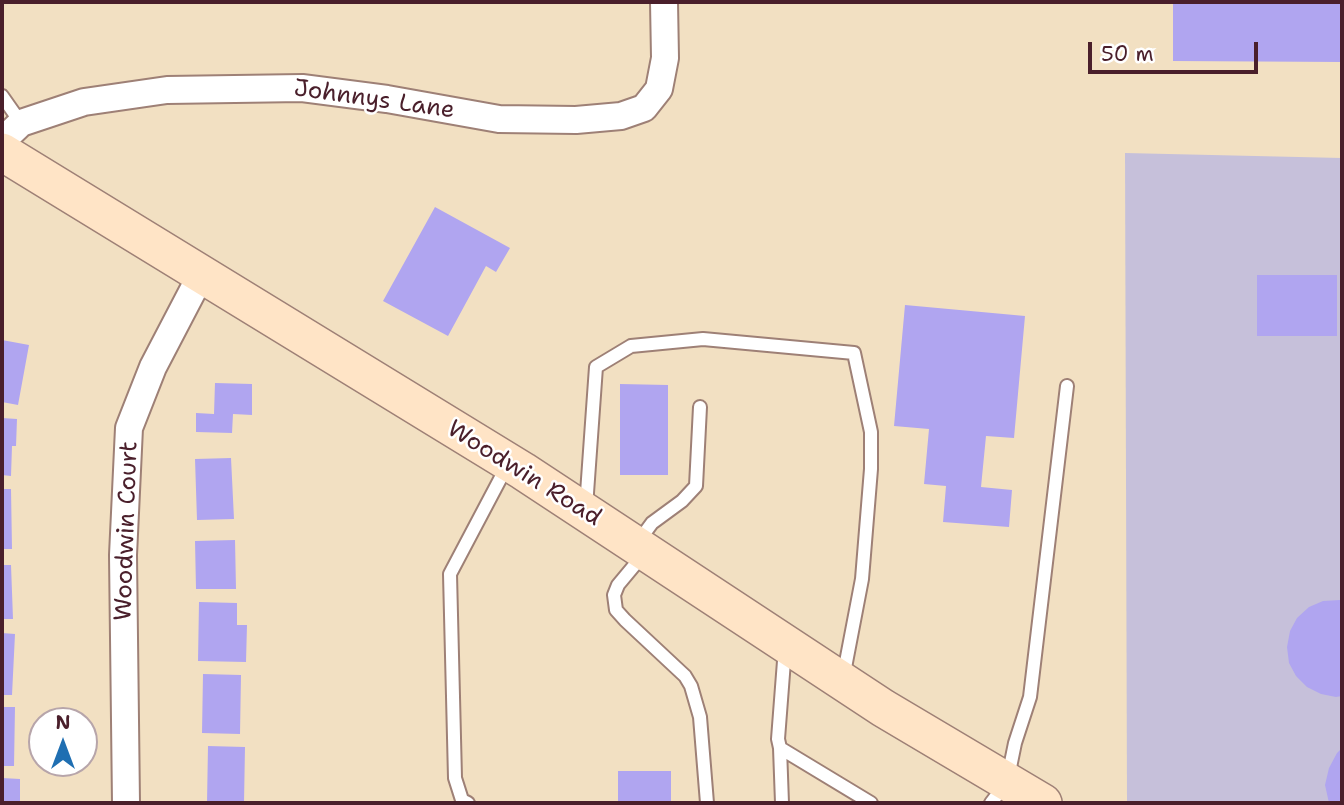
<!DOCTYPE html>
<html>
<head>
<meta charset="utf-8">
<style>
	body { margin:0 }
	#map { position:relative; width:1344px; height:805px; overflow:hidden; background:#f2e0c2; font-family:"Shantell Sans",sans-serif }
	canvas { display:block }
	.frame { position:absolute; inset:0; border:4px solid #4a1f2b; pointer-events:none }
	.north { position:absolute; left:28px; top:707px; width:70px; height:70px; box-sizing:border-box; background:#fff; border:2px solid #b7a5aa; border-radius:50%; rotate:0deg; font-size:19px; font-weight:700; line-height:28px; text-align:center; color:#4a1f2b }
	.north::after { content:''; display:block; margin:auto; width:24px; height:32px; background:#1f6fb2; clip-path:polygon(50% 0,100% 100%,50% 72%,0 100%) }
	.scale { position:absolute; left:1088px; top:42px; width:170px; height:32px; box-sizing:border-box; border:4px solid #4a1f2b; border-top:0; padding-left:9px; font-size:21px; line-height:24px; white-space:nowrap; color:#4a1f2b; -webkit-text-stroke:5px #fff; paint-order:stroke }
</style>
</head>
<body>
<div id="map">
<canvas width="1344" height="805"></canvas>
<div class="frame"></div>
<div class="north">N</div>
<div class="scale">50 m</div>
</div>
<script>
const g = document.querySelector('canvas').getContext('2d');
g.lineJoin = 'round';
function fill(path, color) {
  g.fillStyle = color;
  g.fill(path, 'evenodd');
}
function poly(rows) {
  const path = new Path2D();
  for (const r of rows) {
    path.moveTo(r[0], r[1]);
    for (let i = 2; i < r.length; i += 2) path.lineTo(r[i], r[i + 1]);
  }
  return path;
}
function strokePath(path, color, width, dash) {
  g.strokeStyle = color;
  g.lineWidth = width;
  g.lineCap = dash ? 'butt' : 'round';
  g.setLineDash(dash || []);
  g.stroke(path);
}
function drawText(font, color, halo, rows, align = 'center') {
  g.font = font + ' "Shantell Sans",sans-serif';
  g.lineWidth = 5;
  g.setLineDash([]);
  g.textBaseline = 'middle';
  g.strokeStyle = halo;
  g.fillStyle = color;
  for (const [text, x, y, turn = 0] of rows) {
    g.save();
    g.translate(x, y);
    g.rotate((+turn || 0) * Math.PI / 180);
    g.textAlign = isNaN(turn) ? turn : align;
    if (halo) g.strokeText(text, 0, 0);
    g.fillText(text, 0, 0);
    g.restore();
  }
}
const industrial = poly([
	[1125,153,1342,158,1342,803,1127,803]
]);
const building = poly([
	[1173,2,1342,2,1342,62,1173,61],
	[435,207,510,248,496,272,486,266,448,336,383,301],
	[1257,275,1337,275,1337,336,1257,336],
	[905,305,1025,316,1014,438,986,436,981,487,1012,490,1009,527,943,522,946,486,924,484,929,429,894,426],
	[2,340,29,345,18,405,2,402],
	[215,383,252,384,252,415,233,414,232,433,196,432,196,413,214,414],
	[620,384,668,385,668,475,620,475],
	[2,418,17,419,16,446,12,446,11,476,2,475],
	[231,458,234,519,197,520,195,459],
	[2,489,11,489,12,549,2,549],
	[235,540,236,589,196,589,195,541],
	[2,565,11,565,13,619,2,619],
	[1340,600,1342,600,1342,696,1336,697,1321,694,1307,687,1296,676,1289,663,1287,647,1290,631,1297,618,1309,607,1323,601],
	[199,602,237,603,237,625,247,625,246,662,198,661],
	[2,633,15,634,12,695,2,695],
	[203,674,241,675,240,734,202,733],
	[2,707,15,707,14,766,2,766],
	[208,746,245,747,244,803,207,803],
	[1342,748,1342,803,1329,803,1325,785,1329,768,1337,753],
	[618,771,671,771,671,803,618,803],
	[2,778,20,779,20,803,2,803]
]);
const lane = poly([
	[2,96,21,123],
	[586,507,596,367,631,346,703,339,854,353,871,432,871,469,862,579,843,678],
	[638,542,652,523,682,501,696,486,700,407],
	[643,555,618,585,614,595,616,610,625,620,685,676,691,686,700,717,707,803],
	[785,648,778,739,780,748,871,803],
	[780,748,782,803],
	[468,803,462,800,455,778,450,574,507,466],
	[991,803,1007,782,1015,743,1030,697,1067,386]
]);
const street = poly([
	[2,141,21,123,84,102,167,90,302,88,387,99,499,119,576,120,621,116,644,108,659,89,665,58,664,2],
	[126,803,123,555,129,428,153,367,201,275]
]);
const secondary = poly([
	[2,152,523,471,883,708,1043,803]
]);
const streetNames = [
	["Johnnys Lane",374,100,8],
	["Woodwin Road",524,474,32],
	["Woodwin Court",127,531,-88]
];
fill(industrial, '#c6c0da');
fill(building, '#b0a5f0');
strokePath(lane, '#9e8076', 16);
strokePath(street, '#9e8076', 30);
strokePath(secondary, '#9e8076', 40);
strokePath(lane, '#fff', 12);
strokePath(street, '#fff', 26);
strokePath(secondary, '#ffe4c6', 37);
drawText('24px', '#4a1f2b', '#fff', streetNames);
</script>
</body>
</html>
